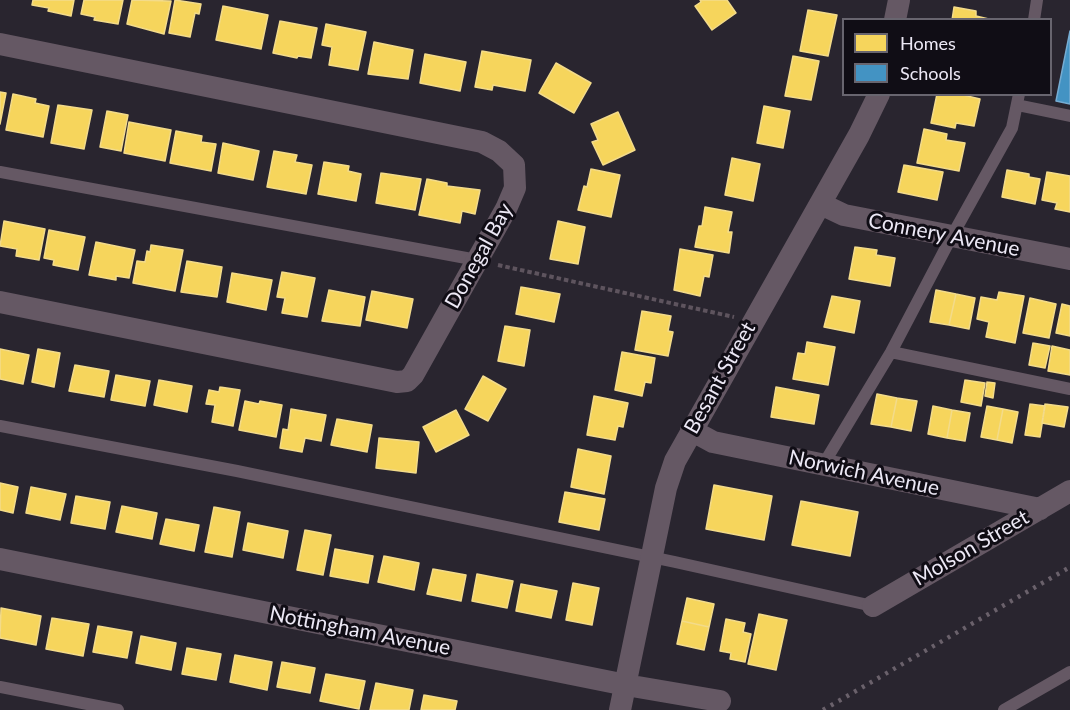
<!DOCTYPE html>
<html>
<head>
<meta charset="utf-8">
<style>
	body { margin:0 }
	#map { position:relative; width:1070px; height:710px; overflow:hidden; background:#29252f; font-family:Lato,sans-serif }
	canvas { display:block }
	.legend { position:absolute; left:842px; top:18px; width:210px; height:78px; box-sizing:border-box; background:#100d15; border:2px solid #68656f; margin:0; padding:8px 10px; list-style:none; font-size:18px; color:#ece8f5 }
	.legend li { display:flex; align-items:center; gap:12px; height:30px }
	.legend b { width:30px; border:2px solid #68656f }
</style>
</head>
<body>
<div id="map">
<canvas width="1070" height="710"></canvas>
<ul class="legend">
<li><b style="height:16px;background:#f6d55c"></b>Homes</li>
<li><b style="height:16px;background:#4393c3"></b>Schools</li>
</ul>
</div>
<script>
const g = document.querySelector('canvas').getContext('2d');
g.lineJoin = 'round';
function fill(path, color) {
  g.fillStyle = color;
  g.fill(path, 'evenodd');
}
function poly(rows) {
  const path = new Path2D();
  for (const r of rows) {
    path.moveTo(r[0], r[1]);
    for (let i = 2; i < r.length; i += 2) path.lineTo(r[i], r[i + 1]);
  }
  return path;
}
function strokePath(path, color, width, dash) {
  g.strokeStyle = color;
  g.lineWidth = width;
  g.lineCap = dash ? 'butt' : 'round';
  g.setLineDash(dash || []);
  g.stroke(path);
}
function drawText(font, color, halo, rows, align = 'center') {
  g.font = font + ' Lato,sans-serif';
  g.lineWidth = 6;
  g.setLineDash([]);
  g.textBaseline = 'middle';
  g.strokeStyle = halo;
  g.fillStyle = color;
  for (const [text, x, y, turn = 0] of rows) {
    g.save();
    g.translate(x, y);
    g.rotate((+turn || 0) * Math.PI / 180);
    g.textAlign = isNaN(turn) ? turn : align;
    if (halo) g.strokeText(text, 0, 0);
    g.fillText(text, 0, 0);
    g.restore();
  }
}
const homes = poly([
	[33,0,74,0,71,16,48,11,49,8,32,5,33,0],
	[84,0,123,0,118,24,94,20,95,17,81,14,84,0],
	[132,0,171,1,164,34,127,24,132,0],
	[175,0,201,4,199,14,195,13,190,37,169,33,175,0],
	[700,0,727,0,736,13,712,30,695,6,701,2,700,0],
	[223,6,268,15,261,49,216,40,223,6],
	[954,7,976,11,976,16,993,20,952,20,954,7],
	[808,10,837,15,828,56,800,51,808,10],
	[280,21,317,28,311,58,298,56,297,58,273,53,280,21],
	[326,24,366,32,358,70,329,65,332,47,322,45,326,24],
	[374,42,413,50,408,79,368,74,374,42],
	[482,51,531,60,525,91,493,85,492,90,475,87,482,51],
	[425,54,466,62,460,91,420,83,425,54],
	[793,56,819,61,811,100,785,96,793,56],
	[556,63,591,83,574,113,539,93,556,63],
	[0,92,6,93,0,124,0,92],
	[13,94,36,99,35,103,49,106,43,137,6,130,13,94],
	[937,94,959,94,980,99,974,126,956,123,955,128,931,123,937,94],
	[58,105,92,110,84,149,51,143,58,105],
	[764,106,790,111,783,148,757,143,764,106],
	[107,111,128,115,121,151,100,147,107,111],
	[618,112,635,150,603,165,592,142,598,140,591,124,618,112],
	[129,122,171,130,165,161,124,153,129,122],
	[924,129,947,134,946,140,965,143,959,171,917,163,924,129],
	[176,131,202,136,201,142,216,144,211,171,170,163,176,131],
	[223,143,259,151,253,180,218,173,223,143],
	[274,151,297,155,295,162,312,165,306,194,267,187,274,151],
	[732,158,760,164,753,201,725,195,732,158],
	[324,162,349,166,348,171,361,174,356,201,318,194,324,162],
	[904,165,943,172,937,200,898,192,904,165],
	[591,169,620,175,611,217,578,210,584,186,587,187,591,169],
	[1007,170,1029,174,1029,177,1040,179,1035,204,1002,197,1007,170],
	[1047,172,1070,176,1070,212,1055,209,1057,203,1042,200,1047,172],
	[381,173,421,179,415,210,376,203,381,173],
	[427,179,447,183,447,186,480,190,475,214,462,211,460,223,419,215,427,179],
	[705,207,732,212,728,232,732,232,729,253,695,247,699,226,702,226,705,207],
	[4,221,45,229,39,260,16,256,17,249,0,246,4,221],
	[558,221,585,227,578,264,550,259,558,221],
	[49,230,85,237,78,270,53,265,54,260,44,258,49,230],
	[96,242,135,250,129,278,116,276,116,280,89,275,96,242],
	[151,245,183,250,175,291,133,283,137,261,145,262,147,251,150,252,151,245],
	[855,247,877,250,876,255,895,258,890,286,849,279,855,247],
	[680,249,713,255,709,277,704,276,700,296,674,290,680,249],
	[187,261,222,267,217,297,181,292,187,261],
	[282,272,315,278,307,317,282,313,285,298,277,297,282,272],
	[232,273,272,280,266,310,227,302,232,273],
	[521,287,560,294,554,322,516,314,521,287],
	[329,290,365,297,360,326,322,321,329,290],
	[936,290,956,294,949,325,930,322,936,290],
	[372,291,413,299,407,328,366,320,372,291],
	[999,292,1024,296,1015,343,986,337,989,322,977,319,981,297,997,300,999,292],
	[956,294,975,298,969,329,949,325,956,294],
	[832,296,860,301,854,333,824,327,832,296],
	[1030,298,1056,304,1049,338,1023,333,1030,298],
	[1062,304,1070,306,1070,336,1056,333,1062,304],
	[642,311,671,316,668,331,673,332,668,356,635,350,642,311],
	[505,326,530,330,524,366,498,361,505,326],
	[807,342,835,347,828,385,793,379,798,353,805,354,807,342],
	[1033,343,1050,346,1045,368,1029,365,1033,343],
	[1052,346,1070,350,1070,375,1048,371,1052,346],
	[0,349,29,355,23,384,0,379,0,349],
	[38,349,60,353,54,387,32,382,38,349],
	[622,352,655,358,651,383,645,382,642,396,615,390,622,352],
	[75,365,109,371,104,397,69,391,75,365],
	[116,375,150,381,145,406,111,400,116,375],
	[483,376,506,389,488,421,465,409,483,376],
	[159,380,192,386,187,412,154,405,159,380],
	[965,380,985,383,981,406,961,402,965,380],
	[987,382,995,383,993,398,985,396,987,382],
	[220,387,240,390,233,426,212,422,215,405,206,404,209,390,219,392,220,387],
	[776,387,819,395,814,424,771,417,776,387],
	[877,394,897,398,891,427,871,424,877,394],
	[594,396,628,403,623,427,618,426,615,440,587,435,594,396],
	[897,398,917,401,911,431,891,427,897,398],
	[245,401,259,404,260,401,282,405,276,437,239,430,245,401],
	[1030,404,1045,406,1040,437,1025,435,1030,404],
	[1045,404,1068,407,1064,427,1042,423,1045,404],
	[933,406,952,410,947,438,928,434,933,406],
	[987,406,1003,409,997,440,981,437,987,406],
	[291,409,326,415,321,441,305,438,302,452,280,448,283,429,288,430,291,409],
	[1003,409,1018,412,1012,443,997,440,1003,409],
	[456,410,469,435,436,452,423,427,456,410],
	[952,410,970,413,965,441,947,438,952,410],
	[337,419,372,425,367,452,331,445,337,419],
	[379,438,419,442,416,473,376,468,379,438],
	[578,449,611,456,604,494,571,487,578,449],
	[0,483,18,487,13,513,0,510,0,483],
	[714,485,772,496,764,540,706,529,714,485],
	[31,487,66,494,60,520,26,513,31,487],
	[565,492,605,499,599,530,559,522,565,492],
	[76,496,110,502,105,529,71,523,76,496],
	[801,501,858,512,850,556,792,545,801,501],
	[122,506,157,513,152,539,116,532,122,506],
	[214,507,240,512,232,557,205,552,214,507],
	[166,519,199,525,194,551,160,544,166,519],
	[248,523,288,531,283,558,243,550,248,523],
	[305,530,331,535,323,575,297,570,305,530],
	[335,549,373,556,368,583,330,576,335,549],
	[384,556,419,563,414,590,378,582,384,556],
	[433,569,466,575,461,601,427,594,433,569],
	[477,574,513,581,507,608,472,601,477,574],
	[573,583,599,588,592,625,566,620,573,583],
	[521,584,557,591,551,618,516,611,521,584],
	[687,598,714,604,709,627,682,621,687,598],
	[1,608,41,616,36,645,0,638,1,608],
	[759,614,787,620,776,670,748,664,759,614],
	[52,618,89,624,83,656,46,649,52,618],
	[726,619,745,623,743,632,751,634,745,662,730,659,731,653,720,651,726,619],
	[682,621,709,627,704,650,677,644,682,621],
	[98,626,132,632,127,658,93,652,98,626],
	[141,636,176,643,171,670,136,663,141,636],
	[187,648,221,654,216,680,182,674,187,648],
	[235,655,272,662,267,690,230,682,235,655],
	[282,662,315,668,310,693,277,687,282,662],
	[326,674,365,681,359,709,320,701,326,674],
	[376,683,413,690,409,710,370,710,376,683],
	[424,695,457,701,455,710,421,710,424,695]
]);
const schools = poly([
	[1070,31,1070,104,1056,101,1070,31]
]);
const path = poly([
	[498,265,734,317]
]);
const lane = poly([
	[1034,20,1037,0],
	[1017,105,1070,116],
	[0,172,477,260],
	[891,352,1070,389],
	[0,426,237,471,675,562,873,606],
	[823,465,891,352,952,236,1012,128,1019,94],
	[0,687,118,710],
	[1004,710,1070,672]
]);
const street = poly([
	[895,20,899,0],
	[0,44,482,142,499,151,514,165,515,188,506,209,413,375,407,381,397,382,0,302],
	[821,204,844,215,1070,259],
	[691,430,713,442,1040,509],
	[0,559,626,685,720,701],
	[873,606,1070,491],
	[620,710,666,488,675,461,859,135,879,94]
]);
const rail = poly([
	[823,710,1070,567]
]);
const streetNames = [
	["Connery Avenue",944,235,11],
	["Donegal Bay",479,256,-61],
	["Besant Street",720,378,-61],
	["Norwich Avenue",864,473,12],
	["Molson Street",971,548,-30],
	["Nottingham Avenue",360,631,11]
];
fill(homes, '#f6d55c');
strokePath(homes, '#f3db8a', 1.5);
fill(schools, '#4393c3');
strokePath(schools, '#76acd2', 1.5);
strokePath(path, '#5e545e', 4, [4.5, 3]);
strokePath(lane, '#655864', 12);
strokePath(street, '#655864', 22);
strokePath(rail, '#6a616b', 4.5, [3, 6]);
drawText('21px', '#ece8f5', '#100d15', streetNames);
</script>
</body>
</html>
